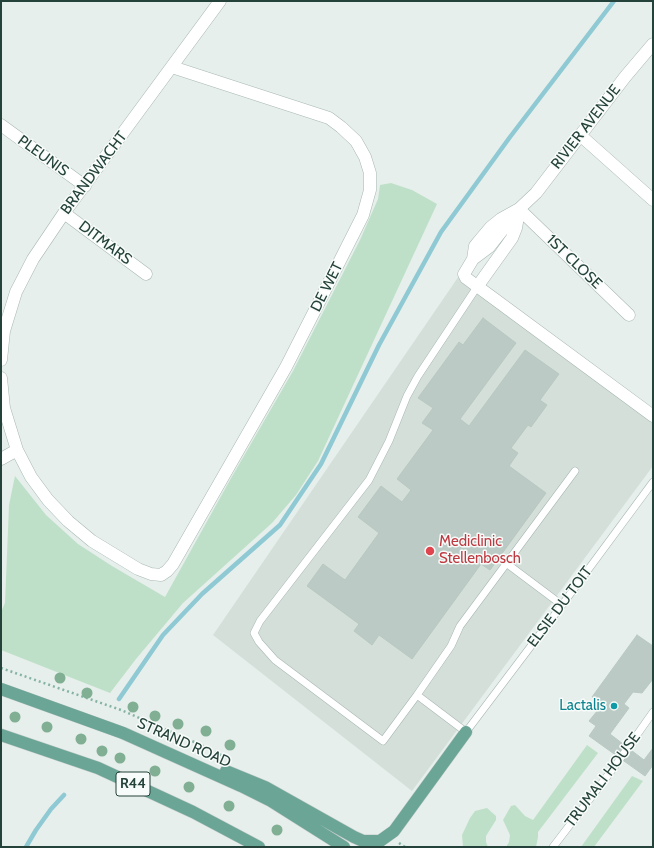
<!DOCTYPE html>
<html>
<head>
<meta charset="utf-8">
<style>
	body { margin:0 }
	#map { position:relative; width:654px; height:848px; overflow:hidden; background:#e6efeb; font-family:Cabin,sans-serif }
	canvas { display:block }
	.frame { position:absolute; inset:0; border:2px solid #24423a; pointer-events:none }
</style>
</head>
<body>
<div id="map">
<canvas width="654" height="848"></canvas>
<div class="frame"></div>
</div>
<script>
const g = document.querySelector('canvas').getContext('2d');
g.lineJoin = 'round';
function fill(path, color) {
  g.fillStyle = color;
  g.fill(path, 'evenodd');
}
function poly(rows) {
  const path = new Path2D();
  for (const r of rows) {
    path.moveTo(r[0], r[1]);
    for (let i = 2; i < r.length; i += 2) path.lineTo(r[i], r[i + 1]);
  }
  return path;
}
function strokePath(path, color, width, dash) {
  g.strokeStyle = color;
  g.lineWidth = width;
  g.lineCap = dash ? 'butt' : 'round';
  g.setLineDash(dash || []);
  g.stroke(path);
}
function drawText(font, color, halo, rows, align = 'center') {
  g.font = font + ' Cabin,sans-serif';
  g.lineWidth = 3;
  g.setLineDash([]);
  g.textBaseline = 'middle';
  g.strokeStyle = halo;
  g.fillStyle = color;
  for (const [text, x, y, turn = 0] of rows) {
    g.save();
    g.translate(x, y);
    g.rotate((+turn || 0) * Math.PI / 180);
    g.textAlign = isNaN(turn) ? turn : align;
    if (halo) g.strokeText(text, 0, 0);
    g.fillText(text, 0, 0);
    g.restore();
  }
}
const built = poly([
	[461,273,653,419,653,466,412,791,213,635]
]);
const green = poly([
	[391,183,412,190,437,204,318,461,296,495,272,523,183,603,136,659,110,693,1,650,1,612,5,603,9,505,15,476,46,515,78,544,112,566,165,597,230,480,293,371,360,240,378,199,380,185],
	[587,745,598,753,538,832,538,837,536,847,506,847,509,842,510,835,503,820,511,806,515,805,525,816,533,820],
	[632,776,643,781,594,847,581,847],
	[487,808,496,816,496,820,486,836,486,842,488,847,463,847,462,835,470,818,475,811]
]);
const stream = poly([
	[119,699,163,635,202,594,280,525,321,464,379,345,441,232,510,137,614,1],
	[26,847,36,830,51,809,64,795]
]);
const building = poly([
	[483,318,516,343,460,419,469,426,525,350,559,374,540,400,547,405,531,427,528,425,511,448,518,453,509,466,546,493,490,570,481,564,412,659,379,635,372,645,354,631,359,624,307,586,323,564,345,580,379,533,358,517,381,486,402,502,411,490,397,479,433,430,422,423,433,408,418,398,459,342,463,345,483,318],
	[637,635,653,646,653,679,642,693,633,692,624,704,629,708,610,734,644,760,653,748,653,765,645,776,589,736,596,726,589,721,602,705,592,697,637,635]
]);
const path = poly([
	[1,668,121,710,201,745,227,758],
	[399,843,405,847]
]);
const service = poly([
	[477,287,418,376,407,396,389,441,369,480,260,621,254,633,259,642,275,660,383,741,417,695,466,732,562,605,653,482],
	[506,563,562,605],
	[417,695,451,646,460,626,575,471],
	[553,847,615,766,653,712]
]);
const minor = poly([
	[1,125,85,186],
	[580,135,653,200],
	[519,209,501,219,491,227,480,240,475,246,473,259,464,274,466,278,653,416],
	[519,209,629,315],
	[64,213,146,274],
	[473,259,489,247,519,209,536,193,625,77,653,44],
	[477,287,512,238,516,228,519,211],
	[1,360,4,331,16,292,33,259,64,213,220,1],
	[1,378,4,408,17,450,31,477,48,500,68,521,92,541,138,569,151,574,161,575,167,571,173,564,286,367,313,314,363,215,370,190,370,173,365,157,356,141,341,127,329,118,172,67],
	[1,459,17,450]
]);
const primary = poly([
	[1,689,123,733,241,786,271,801,344,847],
	[1,735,98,768,193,812,259,847],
	[226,771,265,787,354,837,363,841,380,841,394,831,466,732]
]);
const trees = [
	[60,678],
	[87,693],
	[133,707],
	[155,716],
	[15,717],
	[178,724],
	[47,727],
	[206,731],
	[81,739],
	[230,745],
	[102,751],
	[120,758],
	[155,771],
	[189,787],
	[229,806],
	[277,830]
];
const markers = [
	[430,551,5,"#e0444e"],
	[614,706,4,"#0f9aa8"]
];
const shields = [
	[133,784,34]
];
const shieldNames = [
	["R44",133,784]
];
const streetNames = [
	["RIVIER AVENUE",586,127,-52],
	["PLEUNIS",43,156,36],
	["BRANDWACHT",94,173,-53],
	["DITMARS",105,243,37],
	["1ST CLOSE",574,262,44],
	["DE WET",327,287,-63],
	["ELSIE DU TOIT",560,607,-53],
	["STRAND ROAD",184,743,24],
	["TRUMALI HOUSE",603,780,-53]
];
const healthNames = [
	["Mediclinic",439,542],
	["Stellenbosch",439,559]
];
const cultureNames = [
	["Lactalis",606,706]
];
fill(built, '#d4dfda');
fill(green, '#bfe0c8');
strokePath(stream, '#8ec9d4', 4.5);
fill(building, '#bbcac4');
strokePath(building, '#b8c9c2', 1);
strokePath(service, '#a8b8b2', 8);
strokePath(minor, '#a8b8b2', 13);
strokePath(primary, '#c2cac8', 13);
strokePath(path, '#86b3a5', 2.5, [2, 3]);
strokePath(service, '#fff', 7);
strokePath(minor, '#fff', 12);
strokePath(primary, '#6aa596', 12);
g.fillStyle = '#80af93';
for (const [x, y] of trees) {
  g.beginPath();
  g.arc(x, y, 5.5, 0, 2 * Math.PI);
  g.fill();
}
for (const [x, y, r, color] of markers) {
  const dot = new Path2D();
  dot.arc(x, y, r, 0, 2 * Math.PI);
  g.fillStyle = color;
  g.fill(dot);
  strokePath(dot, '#f7fbf9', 1.5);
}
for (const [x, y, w] of shields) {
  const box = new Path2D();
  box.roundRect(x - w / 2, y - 12, w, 24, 3);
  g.fillStyle = '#f7fbf9';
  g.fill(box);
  strokePath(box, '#24423a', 1);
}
drawText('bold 14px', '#24423a', null, shieldNames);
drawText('15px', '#24423a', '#f7fbf9', streetNames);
drawText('15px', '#be3a42', '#f7fbf9', healthNames, 'left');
drawText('15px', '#0d838f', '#f7fbf9', cultureNames, 'right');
</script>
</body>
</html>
